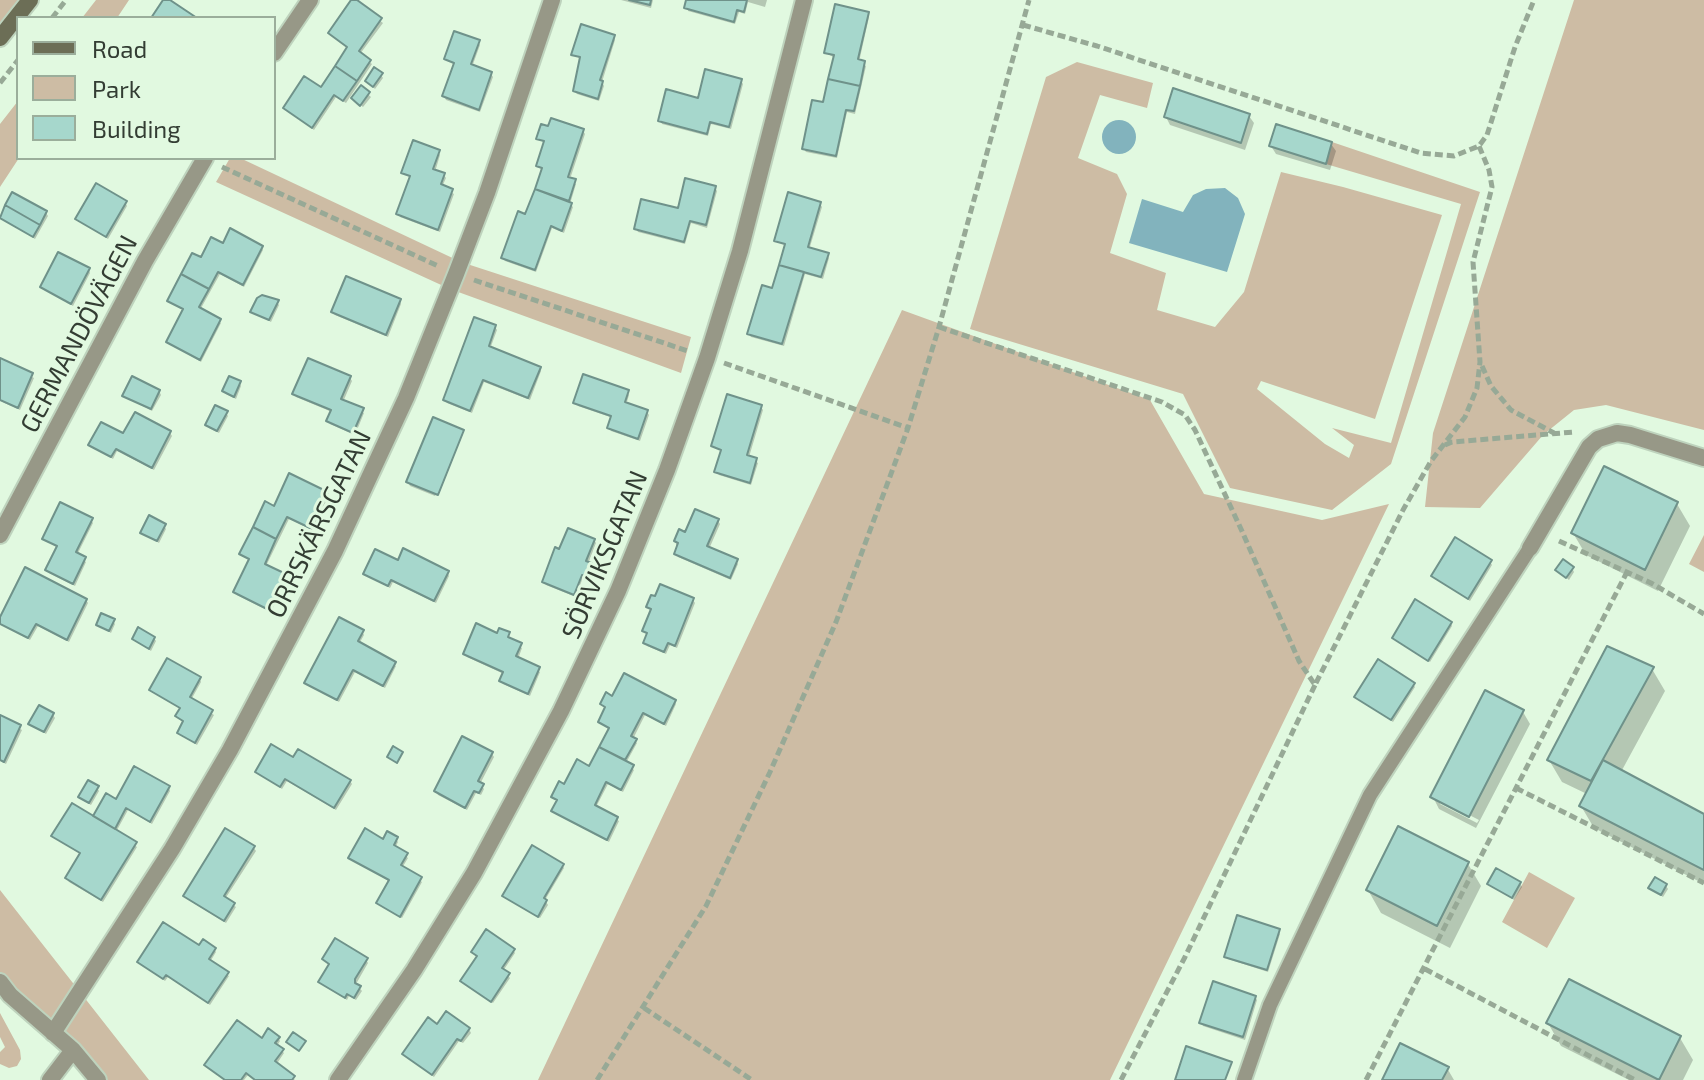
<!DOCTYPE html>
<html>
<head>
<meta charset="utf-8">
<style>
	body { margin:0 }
	#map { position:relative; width:1704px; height:1080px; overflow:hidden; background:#e1f9e0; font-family:"Exo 2",sans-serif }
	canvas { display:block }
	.legend { position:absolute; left:16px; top:16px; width:260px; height:144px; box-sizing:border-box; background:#e1f9e0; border:2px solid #9bae9b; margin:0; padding:10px 14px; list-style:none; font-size:24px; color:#333d33 }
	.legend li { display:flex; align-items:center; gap:16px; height:40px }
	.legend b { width:40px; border:2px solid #9bae9b }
</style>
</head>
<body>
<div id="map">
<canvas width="1704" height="1080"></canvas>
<ul class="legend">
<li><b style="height:10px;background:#6c6e56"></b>Road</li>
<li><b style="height:22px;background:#cdbca4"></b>Park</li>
<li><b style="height:22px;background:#a6d7cc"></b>Building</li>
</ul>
</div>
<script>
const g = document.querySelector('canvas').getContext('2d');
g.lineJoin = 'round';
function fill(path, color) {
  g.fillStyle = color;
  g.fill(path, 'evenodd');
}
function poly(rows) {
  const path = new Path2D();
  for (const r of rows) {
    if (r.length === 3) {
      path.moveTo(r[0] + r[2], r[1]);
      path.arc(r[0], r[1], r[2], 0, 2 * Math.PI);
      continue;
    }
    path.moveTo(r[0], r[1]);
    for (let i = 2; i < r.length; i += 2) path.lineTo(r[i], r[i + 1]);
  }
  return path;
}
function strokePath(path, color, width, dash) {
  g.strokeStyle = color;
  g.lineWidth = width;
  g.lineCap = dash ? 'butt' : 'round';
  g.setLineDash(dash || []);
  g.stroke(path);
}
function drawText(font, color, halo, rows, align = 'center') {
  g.font = font + ' "Exo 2",sans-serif';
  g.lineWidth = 6;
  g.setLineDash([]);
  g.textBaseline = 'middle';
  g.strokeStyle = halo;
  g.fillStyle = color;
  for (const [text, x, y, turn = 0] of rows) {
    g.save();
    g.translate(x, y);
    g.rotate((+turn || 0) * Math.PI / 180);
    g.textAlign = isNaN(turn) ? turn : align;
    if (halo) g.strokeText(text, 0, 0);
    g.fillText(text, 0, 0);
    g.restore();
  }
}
const green = poly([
	[0,0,29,0,0,37],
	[96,0,129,0,117,18,82,18],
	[1574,0,1704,0,1704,430,1606,405,1574,410,1543,435,1480,508,1425,507,1433,433],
	[1077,62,1153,83,1147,108,1100,95,1078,158,1117,174,1127,194,1110,253,1166,273,1157,310,1215,327,1244,292,1281,172,1343,187,1442,215,1375,419,1261,381,1257,389,1325,444,1349,458,1354,445,1332,428,1391,443,1461,204,1326,164,1332,142,1480,192,1391,464,1332,510,1230,488,1183,394,970,329,1046,77],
	[18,101,19,158,0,187,0,124],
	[230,158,240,158,461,262,691,337,681,373,450,289,216,182],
	[902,310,1150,400,1204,494,1322,520,1389,504,1110,1080,538,1080],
	[1704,535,1704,572,1689,564],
	[1529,872,1575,898,1547,948,1502,922],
	[0,890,149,1080,98,1080,0,984],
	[0,1013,20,1050,21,1059,17,1066,9,1068,0,1064,0,1052,5,1047,0,1037]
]);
const water = poly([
	[1119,137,17],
	[1225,188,1238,198,1245,214,1227,272,1129,243,1142,199,1183,212,1193,195,1206,189]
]);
const shadow = poly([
	[353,0,383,23,360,54,372,64,346,103,336,97,314,130,285,108,321,89,349,48],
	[621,0,653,0,651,8],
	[688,0,767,0,765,7,748,2,745,14,739,12,735,24,688,11],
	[867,14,869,17,859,62,866,66,855,114,847,112,837,158,806,152,804,149,825,105,835,58,826,53],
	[614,36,615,40,602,82,604,86,599,101,577,94,575,91,581,59,573,54],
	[478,42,480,45,472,67,491,74,493,77,480,112,446,100,444,96,455,65,447,59],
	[381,75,383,78,375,89,367,81],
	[741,81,743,84,731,129,711,124,708,136,662,124,660,120],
	[361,88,371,97,363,107,353,98],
	[1249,116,1254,123,1245,150,1170,125,1166,117],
	[583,131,585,134,570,179,576,184,570,204,573,207,564,233,552,228,536,272,505,261,503,258,526,217,544,170,538,166,545,143,538,138],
	[1331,144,1336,151,1330,170,1276,154,1271,146],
	[438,152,440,155,435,172,444,175,446,178,442,187,454,194,440,232,400,217,399,214,412,178,404,172],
	[715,188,717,191,707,228,691,223,685,244,638,232,636,229,679,211],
	[125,202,127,206,108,239,77,219],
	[820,204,822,207,809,250,827,255,829,258,823,279,805,274,784,346,751,337,749,334,773,291,787,246,776,241],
	[46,213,48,216,35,239,0,217],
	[223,245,261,247,263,250,244,287,220,274,200,310,221,323,201,362,168,342,184,311,169,301,201,260],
	[89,269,90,273,73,306,42,287],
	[400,301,401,304,388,337,335,315,333,312],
	[277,302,279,305,271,322,252,312],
	[495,327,497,330,490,349,539,368,541,371,530,400,484,382,472,413,447,403,445,400],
	[0,360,34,378,20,410,0,401],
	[350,378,352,381,343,402,364,413,355,435,330,424,328,421,332,412,296,397,294,394],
	[239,382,241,386,236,399,226,394,224,391],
	[159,391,161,395,152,411,124,396],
	[627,392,629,395,626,405,647,412,649,415,640,441,611,431,610,428,613,418,578,406,576,403],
	[761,407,763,410,749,457,758,463,751,485,719,475,717,472,723,452,713,446],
	[226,413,228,416,219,433,209,428,207,424],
	[462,431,435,496,410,486,408,482],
	[170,433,172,436,154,470,117,451,113,459,90,445],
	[327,493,328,497,312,530,289,519,266,566,287,579,271,612,237,595,236,592,251,561,241,554,275,508],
	[1677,504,1690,526,1658,591,1586,555,1573,533],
	[91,520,93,523,77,555,86,562,75,586,49,573,47,570,58,548,44,539],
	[718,521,720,524,709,549,736,561,738,564,731,580,678,557,676,554,676,541],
	[164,526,166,529,159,543,143,533],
	[594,540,596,543,588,564,595,569,590,580,583,577,576,597,546,585,544,582],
	[1490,562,1492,565,1470,601,1433,576],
	[399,563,448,573,449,576,436,603,393,582,390,588,365,574],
	[1572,568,1574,572,1569,580,1557,570],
	[86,600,88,603,69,642,38,626,30,640,0,623],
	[693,600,695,603,677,648,670,645,666,654,647,646,645,643,648,635,645,631,653,611,648,607],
	[113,621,115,624,111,633,98,625],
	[1451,623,1452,626,1430,662,1394,638],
	[362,631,364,635,359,644,396,666,385,688,355,672,339,702,309,686,307,682],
	[508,634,509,640,522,648,518,659,540,672,530,696,503,684,501,681,504,674,467,657,465,654],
	[154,638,156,641,151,651,134,639],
	[1652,669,1665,691,1621,772,1704,816,1704,884,1594,828,1581,806,1587,794,1562,782,1549,760],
	[200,679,201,682,191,700,214,715,197,745,179,733,185,722,178,716,182,709,151,690],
	[1413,684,1415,687,1393,722,1357,697],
	[613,698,674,701,676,704,666,726,645,715,633,739,637,743,626,763,634,770,623,792,608,784,596,807,619,821,609,842,556,814,554,811,558,802,553,797,590,769,610,730,600,722,607,709,602,704],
	[1523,712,1530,724,1476,828,1439,809,1433,797],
	[1440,800,1479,820,1477,823,1440,804],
	[53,715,55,718,46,734,31,724],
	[0,717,22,730,6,764,0,761],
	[492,754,494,757,480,784,484,789,481,795,476,793,467,810,438,795,436,791],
	[294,760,350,781,352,784,336,810,287,781,282,789,257,772],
	[97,788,99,791,91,805,82,800,80,797],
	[169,788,170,791,152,824,128,810,116,832,137,847,103,902,69,882,67,879,82,855,54,836,94,819,116,801],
	[396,839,398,842,395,848,408,858,402,868,422,882,402,918,378,903,390,882,351,858,384,841],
	[254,848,256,851,225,899,236,907,226,923,187,899,185,896],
	[1468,864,1481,886,1450,948,1381,913,1368,890],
	[562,865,564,868,545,900,548,905,540,918,504,896],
	[1520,883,1522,887,1514,900,1490,884],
	[1666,886,1668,889,1663,897,1651,888],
	[1278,931,1280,934,1268,972,1228,959,1226,956],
	[199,948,214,949,216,952,210,962,229,976,210,1005,168,977,165,981,140,962],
	[513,950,515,953,503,971,510,978,493,1003,464,984,463,981,479,957,473,952],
	[324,959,366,960,368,963,356,984,362,991,356,1000,349,996,347,1000,323,985,331,965],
	[1255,997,1257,1000,1245,1040,1203,1026,1202,1023],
	[1548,1023,1680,1038,1693,1060,1683,1080,1629,1080,1561,1046],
	[438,1027,469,1029,471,1033,463,1043,459,1041,434,1077,404,1054],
	[278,1038,280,1041,277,1046,284,1053,276,1065,295,1080,255,1080,248,1075,244,1080,225,1080,207,1065,262,1041],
	[1447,1068,1454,1080,1384,1080]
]);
const building = poly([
	[163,0,170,0,197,18,151,18,163,0],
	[351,0,357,0,382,18,359,51,371,60,357,81,335,66,347,47,328,33,351,0],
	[629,0,651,0,650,5,629,0],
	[686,0,747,0,744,12,737,10,734,22,684,8,686,0],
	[835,4,869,12,858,59,865,61,860,86,828,79,834,55,824,53,835,4],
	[581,24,615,35,600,80,603,81,598,99,573,91,580,57,571,55,581,24],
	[454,31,480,40,471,64,492,72,479,110,442,96,454,63,444,59,454,31],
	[335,66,357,81,343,101,334,95,312,128,283,108,304,76,321,87,335,66],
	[374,67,383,73,373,87,365,81,374,67],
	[705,69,742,79,729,127,710,122,707,134,658,121,666,89,698,98,705,69],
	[828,79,860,86,854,111,846,110,836,156,802,149,812,100,823,102,828,79],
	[361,85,370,92,360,106,351,98,361,85],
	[1173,88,1250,114,1241,143,1164,117,1173,88],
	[551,118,584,129,568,177,576,179,569,201,535,189,542,168,536,166,544,141,536,139,541,124,548,126,551,118],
	[1276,124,1332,142,1326,164,1269,146,1276,124],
	[413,140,440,150,433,169,445,173,441,184,453,189,438,230,396,214,410,176,401,173,413,140],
	[685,178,716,186,706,225,690,221,684,242,634,229,641,199,678,208,685,178],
	[96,183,127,201,106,237,75,219,96,183],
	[535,189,572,203,562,231,551,226,535,270,501,258,518,211,525,214,535,189],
	[12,192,47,211,40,225,5,205,12,192],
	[788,192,821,202,808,247,829,253,821,277,779,265,785,244,774,241,788,192],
	[5,205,40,225,33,237,0,218,5,205],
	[230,228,263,246,243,285,218,272,209,289,181,274,192,253,201,257,211,237,223,243,230,228],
	[58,252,90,268,71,304,40,287,58,252],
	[779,265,804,272,782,344,747,334,762,285,772,288,779,265],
	[181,274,209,289,199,307,221,319,200,360,166,342,183,309,167,301,181,274],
	[346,276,401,299,386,335,331,312,346,276],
	[262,295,279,300,269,320,250,312,257,298,262,295],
	[474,317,496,325,489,346,541,367,528,398,483,380,470,411,443,400,474,317],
	[0,358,33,373,18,408,0,400,0,358],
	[308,358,351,376,341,399,364,408,353,433,326,421,331,410,292,394,308,358],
	[583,374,629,390,625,402,648,410,638,439,607,428,611,416,573,403,583,374],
	[132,376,160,390,151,409,122,396,132,376],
	[229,376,241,381,234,397,222,391,229,376],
	[727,394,762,405,747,455,757,458,750,483,714,472,721,450,711,446,727,394],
	[215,405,228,411,217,431,205,425,215,405],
	[135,412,171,431,152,468,116,449,111,457,88,445,101,422,123,433,135,412],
	[433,417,464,430,438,495,406,482,433,417],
	[1604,466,1678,502,1645,570,1571,533,1604,466],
	[289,473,328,492,310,528,287,517,276,539,253,527,265,501,274,506,289,473],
	[60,502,93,518,76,552,86,557,73,584,45,570,57,546,42,539,60,502],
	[695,509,719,519,707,546,738,559,730,578,674,554,678,543,674,541,679,529,685,532,695,509],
	[149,515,166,524,157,541,140,533,149,515],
	[253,527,276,539,265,564,286,574,269,610,233,592,249,559,239,554,253,527],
	[568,528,595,539,586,561,594,564,589,578,582,575,574,595,542,582,555,547,559,549,568,528],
	[1455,537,1492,560,1468,599,1431,576,1455,537],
	[403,548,449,571,434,601,391,580,388,586,363,574,375,549,398,560,403,548],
	[1563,559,1574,567,1566,578,1555,570,1563,559],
	[25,567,87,599,67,640,36,624,28,638,0,624,0,617,25,567],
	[660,584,694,598,675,646,668,643,664,652,643,643,647,633,642,631,651,609,646,607,651,595,655,596,660,584],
	[1415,599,1452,622,1428,661,1392,638,1415,599],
	[101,613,115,619,109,631,96,625,101,613],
	[339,617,364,630,358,641,396,662,383,686,353,670,337,700,304,683,339,617],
	[476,623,497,633,499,628,510,632,508,637,522,643,516,656,540,667,528,694,499,681,503,672,463,654,476,623],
	[138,627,155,637,149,649,132,639,138,627],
	[1607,646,1654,667,1591,781,1547,760,1607,646],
	[167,658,201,677,190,697,213,710,195,743,177,733,183,721,175,716,180,708,149,690,167,658],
	[1378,659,1415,683,1391,720,1354,697,1378,659],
	[624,673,676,700,664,724,643,713,631,736,637,739,625,760,599,747,609,728,598,722,605,707,600,704,606,692,612,696,624,673],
	[1485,690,1524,710,1469,817,1430,797,1485,690],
	[39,705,54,713,44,732,28,724,39,705],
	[0,715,21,725,4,762,0,760,0,715],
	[462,736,493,752,478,781,484,784,479,793,474,791,465,808,434,791,462,736],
	[271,744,293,757,298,749,351,780,334,808,285,779,280,787,255,772,271,744],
	[393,746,403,752,397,763,387,757,393,746],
	[599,747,634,765,621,790,606,782,595,805,618,817,607,840,551,811,557,800,551,797,559,781,564,784,577,759,589,766,599,747],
	[1603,760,1704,814,1704,870,1579,806,1603,760],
	[134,766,170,786,150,822,126,808,115,829,93,816,106,793,116,799,134,766],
	[88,780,99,786,89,803,78,797,88,780],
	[72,803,137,842,101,900,65,878,80,853,51,836,72,803],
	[1398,826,1469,862,1437,926,1366,890,1398,826],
	[225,828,255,846,224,896,235,903,224,921,183,896,225,828],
	[365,828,383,839,387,831,398,837,394,845,408,853,401,865,422,877,400,917,376,903,389,880,348,858,365,828],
	[532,845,564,864,544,898,547,900,538,917,502,896,532,845],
	[1496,868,1521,882,1512,898,1487,884,1496,868],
	[1655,877,1667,884,1661,895,1648,888,1655,877],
	[1237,915,1280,929,1267,970,1224,957,1237,915],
	[163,922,199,945,203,939,216,948,209,959,229,972,208,1003,166,975,163,979,137,962,163,922],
	[486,929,515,949,502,968,510,973,491,1002,460,981,477,956,471,952,486,929],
	[335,938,368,958,355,979,355,983,361,986,354,998,347,994,345,998,318,982,329,964,322,959,335,938],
	[1569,979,1681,1036,1659,1080,1546,1023,1569,979],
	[1213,981,1256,996,1243,1037,1199,1023,1213,981],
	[446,1011,470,1028,461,1041,457,1039,432,1075,402,1054,428,1017,437,1024,446,1011],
	[237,1020,262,1038,268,1028,280,1037,275,1043,284,1049,275,1061,295,1076,292,1080,255,1080,246,1073,241,1080,225,1080,204,1065,237,1020],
	[293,1032,306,1041,299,1051,286,1042,293,1032],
	[1400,1043,1449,1067,1442,1080,1382,1080,1400,1043],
	[1186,1046,1232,1062,1225,1080,1175,1080,1186,1046]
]);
const path = poly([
	[52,18,66,0],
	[1023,25,1097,46,1421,153,1454,156,1479,146,1487,135,1515,47,1534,0],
	[0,83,18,60],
	[222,167,438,266],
	[474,280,688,351],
	[939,327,1162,402,1185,415,1195,430,1241,529,1299,661,1315,685,1403,510,1431,461,1465,417,1477,388,1480,362,1473,262,1492,187,1489,170,1479,146],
	[724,363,908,428],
	[1482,366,1491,386,1511,410,1554,433],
	[1445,445,1452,442,1574,432],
	[1559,541,1651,583,1704,614],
	[1516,788,1704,883],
	[1425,969,1635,1080],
	[644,1008,752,1080],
	[597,1080,706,906,770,772,836,622,908,428,939,327,1029,0],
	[1121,1080,1185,957,1315,685],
	[1366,1080,1627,572]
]);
const lane = poly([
	[1244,1080,1270,1005,1370,795,1530,548]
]);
const street = poly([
	[274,53,310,0],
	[0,535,145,261,205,158],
	[1530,548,1589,447,1598,439,1617,433,1630,435,1704,458],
	[0,982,10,995,73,1050,98,1080],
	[53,1033,172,849,230,750,335,551,406,398,456,274,487,193,552,0],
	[50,1080,73,1050],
	[338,1080,414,970,474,873,561,711,618,591,667,470,707,358,740,251,804,0]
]);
const secondary = poly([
	[0,38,30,0]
]);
const streetNames = [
	["GERMANDÖVÄGEN",79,334,-62],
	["ORRSKÄRSGATAN",319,524,-64],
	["SÖRVIKSGATAN",605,555,-67]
];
fill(green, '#cdbca4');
fill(water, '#82b3bd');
fill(shadow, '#0003');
fill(building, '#a6d7cc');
strokePath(building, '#6f928a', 2);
strokePath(lane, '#bed3bd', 18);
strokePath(street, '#bed3bd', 20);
strokePath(secondary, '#bed3bd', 20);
strokePath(path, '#97a996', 5, [8, 4]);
strokePath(lane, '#979887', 14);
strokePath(street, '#979887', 16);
strokePath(secondary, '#6c6e56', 16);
drawText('26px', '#333d33', '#e1f9e0', streetNames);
</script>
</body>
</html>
